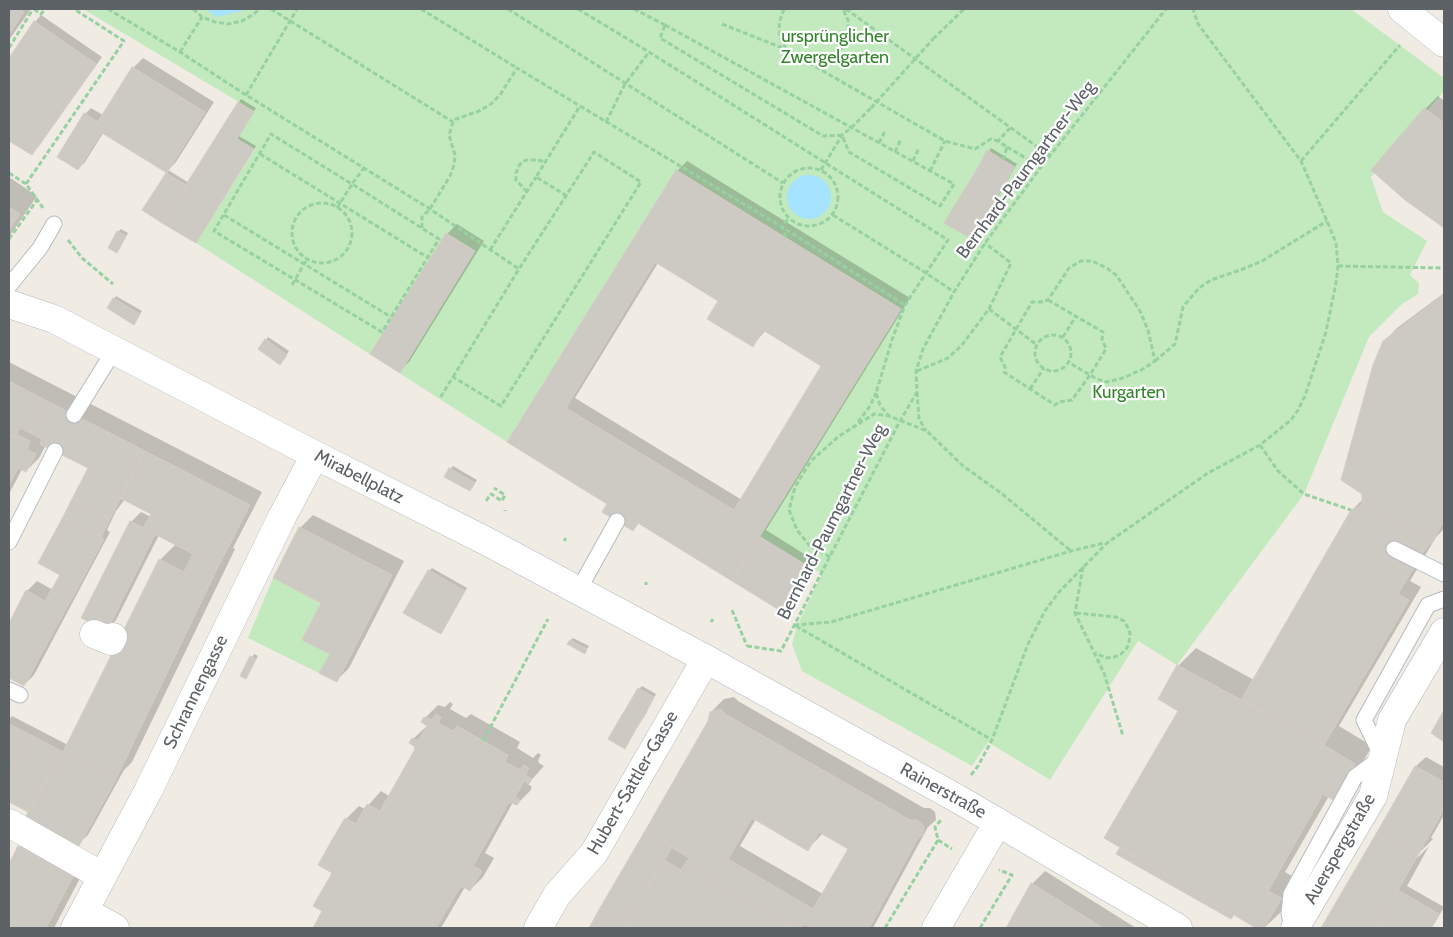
<!DOCTYPE html>
<html>
<head>
<meta charset="utf-8">
<style>
	body { margin:0 }
	#map { position:relative; width:1453px; height:937px; overflow:hidden; background:#f0ece4; font-family:Cabin,sans-serif }
	canvas { display:block }
	.frame { position:absolute; inset:0; border:10px solid #5c6266; pointer-events:none }
</style>
</head>
<body>
<div id="map">
<canvas width="1453" height="937"></canvas>
<div class="frame"></div>
</div>
<script>
const g = document.querySelector('canvas').getContext('2d');
g.lineJoin = 'round';
function fill(path, color) {
  g.fillStyle = color;
  g.fill(path, 'evenodd');
}
function poly(rows) {
  const path = new Path2D();
  for (const r of rows) {
    if (r.length === 3) {
      path.moveTo(r[0] + r[2], r[1]);
      path.arc(r[0], r[1], r[2], 0, 2 * Math.PI);
      continue;
    }
    path.moveTo(r[0], r[1]);
    for (let i = 2; i < r.length; i += 2) path.lineTo(r[i], r[i + 1]);
  }
  return path;
}
function strokePath(path, color, width, dash) {
  g.strokeStyle = color;
  g.lineWidth = width;
  g.lineCap = dash ? 'butt' : 'round';
  g.setLineDash(dash || []);
  g.stroke(path);
}
function drawText(font, color, halo, rows, align = 'center') {
  g.font = font + ' Cabin,sans-serif';
  g.lineWidth = 4.5;
  g.setLineDash([]);
  g.textBaseline = 'middle';
  g.strokeStyle = halo;
  g.fillStyle = color;
  for (const [text, x, y, turn = 0] of rows) {
    g.save();
    g.translate(x, y);
    g.rotate((+turn || 0) * Math.PI / 180);
    g.textAlign = isNaN(turn) ? turn : align;
    if (halo) g.strokeText(text, 0, 0);
    g.fillText(text, 0, 0);
    g.restore();
  }
}
const green = poly([
	[83,9,1351,9,1444,78,1444,91,1371,177,1383,212,1427,241,1410,275,1419,283,1418,294,1402,304,1369,337,1304,494,1177,665,1138,641,1050,780,988,742,972,766,802,671,792,644,797,626,822,574,759,536,900,308,676,170,507,442,196,243,254,150,237,139,254,111],
	[273,578,321,603,302,640,330,654,319,673,248,638]
]);
const water = poly([
	[205,9,246,9,245,10,217,17],
	[809,197,22]
]);
const shadow = poly([
	[9,9,31,9,9,40],
	[41,15,102,57,39,146,32,153,9,139,9,60,35,22],
	[143,58,214,102,176,162,168,170,189,183,239,102,241,99,256,108,239,136,256,146,198,239,163,179,168,172,103,133,85,162,78,169,85,114,91,108,103,115,133,68],
	[1438,96,1444,101,1444,227,1406,199,1425,109],
	[991,148,1017,164,979,231,972,238,981,165],
	[687,161,910,298,766,530,817,562,791,605,784,612,640,522,633,530,609,503,509,442,677,171],
	[658,263,720,300,753,345,765,331,823,366,742,500,575,398],
	[9,177,37,196,9,237],
	[457,224,484,241,409,362,399,371,447,234],
	[121,229,128,233,119,249,118,232],
	[1444,293,1444,529,1436,537,1410,581,1421,587,1339,726,1372,746,1352,781,1329,796,1285,872,1299,880,1280,913,1264,928,1258,928,1234,914,1231,918,1118,854,1179,711,1178,666,1196,648,1254,680,1352,510,1363,499,1384,342,1397,328],
	[116,296,142,311,134,323,114,299],
	[268,337,289,351,283,360,266,340],
	[9,362,262,492,233,548,235,549,132,762,124,770,88,835,73,848,91,857,54,928,9,928,9,866,19,847,38,828,30,811,9,800,9,719,12,716,68,745,160,560,176,544,159,535,116,620,107,630,131,522,141,512,151,517,152,513,125,499,116,511,107,530,110,532,34,675,24,685,9,676,9,625,27,591,37,581,53,590,62,575,39,562,90,468,46,445,39,458,26,471,22,469,9,494],
	[453,466,477,480,472,487,450,469],
	[313,515,404,561,349,668,336,681,323,602,300,528],
	[432,568,467,588,443,630,429,571],
	[573,638,589,646,585,652,571,640],
	[254,654,258,656,246,677,242,675],
	[642,686,656,694,625,747,639,689],
	[734,697,738,701,924,808,930,808,935,812,936,820,928,827,873,928,591,928,709,721,711,712,724,699],
	[756,819,808,849,823,833,850,848,823,894,740,846],
	[450,702,453,704,450,709,466,718,471,714,520,742,517,748,533,758,538,753,541,755,538,760,539,763,544,766,528,784,532,787,530,791,517,804,513,802,485,853,494,858,483,877,470,890,465,887,441,928,314,928,324,911,333,873,319,865,346,819,359,806,365,809,381,791,389,796,417,749,413,739,428,725,425,718,438,705,445,707],
	[1426,757,1444,767,1444,815,1431,838,1433,839,1415,857,1415,860,1429,846,1407,886,1444,907,1432,928,1322,928,1416,766],
	[1045,871,1136,928,1008,928,1032,884]
]);
const building = poly([
	[9,9,19,9,24,12,9,34,9,9],
	[34,21,96,64,32,155,9,141,9,58,34,21],
	[132,67,205,112,167,173,94,128,132,67],
	[238,102,254,112,237,139,254,149,196,243,162,223,238,102],
	[1424,108,1444,123,1444,228,1405,200,1371,170,1424,108],
	[84,113,98,122,94,128,101,133,78,170,57,157,84,113],
	[987,150,1015,167,1006,182,980,164,987,150],
	[980,164,1006,182,972,239,944,223,980,164],
	[676,170,901,309,732,581,638,523,633,531,602,512,607,504,507,442,676,170],
	[655,262,718,301,707,319,753,347,763,330,821,366,734,510,566,408,655,262],
	[166,173,186,185,162,223,142,210,166,173],
	[9,207,20,214,9,230,9,207],
	[117,231,126,236,117,253,108,248,117,231],
	[446,233,475,251,400,373,370,354,446,233],
	[1444,294,1444,521,1431,543,1362,505,1362,494,1341,480,1373,365,1383,341,1444,294],
	[113,298,140,314,134,325,107,308,113,298],
	[265,339,287,355,280,365,258,349,265,339],
	[9,381,47,401,30,433,20,428,15,437,9,434,9,381],
	[47,401,145,451,110,519,72,499,88,468,40,444,42,439,30,433,47,401],
	[10,434,15,437,16,434,30,441,27,450,36,454,26,472,18,468,9,485,10,434],
	[145,451,250,505,218,567,143,528,151,514,120,498,145,451],
	[449,468,475,483,470,491,444,477,449,468],
	[72,499,110,519,101,537,63,517,72,499],
	[1362,505,1431,543,1424,551,1398,594,1409,600,1324,745,1241,700,1351,510,1362,505],
	[63,517,104,539,76,591,57,580,60,575,38,563,63,517],
	[130,521,155,534,107,631,81,618,130,521],
	[299,527,392,575,337,682,319,673,330,654,302,640,321,603,273,578,299,527],
	[759,536,812,569,784,613,732,581,759,536],
	[193,554,218,567,115,781,63,752,159,559,184,572,193,554],
	[428,570,465,591,441,634,403,613,428,570],
	[57,580,76,591,24,686,9,678,9,623,26,590,45,601,57,580],
	[570,640,587,649,585,654,567,644,570,640],
	[250,656,256,659,246,679,240,676,250,656],
	[1177,665,1324,745,1355,764,1335,801,1323,794,1268,891,1282,898,1264,928,1256,928,1104,838,1178,711,1158,699,1177,665],
	[638,688,654,697,645,715,628,705,638,688],
	[628,705,645,715,636,729,619,720,628,705],
	[721,709,725,714,910,820,917,820,923,825,924,830,923,834,917,840,869,928,812,928,804,924,801,928,796,928,685,864,689,858,645,831,708,721,710,712,721,709],
	[752,818,808,851,819,832,848,849,813,909,728,859,752,818],
	[1444,710,1444,742,1431,733,1444,710],
	[436,714,441,717,438,723,453,731,457,726,508,755,505,762,520,770,524,765,529,768,526,774,527,776,532,779,529,784,524,781,515,797,520,800,517,805,509,802,473,866,482,871,470,891,461,886,436,928,313,928,322,911,313,906,332,873,318,865,332,840,345,818,356,824,367,804,380,811,415,749,414,748,415,747,409,743,412,738,418,741,427,726,421,722,424,717,432,720,436,714],
	[619,720,636,729,625,749,608,739,619,720],
	[9,724,31,735,9,776,9,724],
	[31,735,63,752,28,812,9,802,9,776,31,735],
	[63,752,115,781,79,846,73,850,23,821,63,752],
	[1415,766,1444,782,1444,809,1417,857,1376,834,1415,766],
	[645,831,672,847,627,924,600,908,645,831],
	[1376,834,1417,857,1376,928,1321,928,1376,834],
	[18,846,74,875,46,928,9,928,9,864,18,846],
	[1120,847,1234,915,1231,919,1116,854,1120,847],
	[664,860,681,870,685,864,796,928,633,928,627,924,664,860],
	[1031,883,1103,928,1006,928,1031,883],
	[1398,890,1439,914,1431,928,1376,928,1398,890],
	[600,908,627,924,633,928,589,928,600,908]
]);
const path = poly([
	[34,9,41,14,45,9],
	[108,9,180,52,246,95,430,209,519,269,594,152,641,182,501,406,453,377,440,398],
	[193,9,202,17,215,22,228,24,242,21,254,14,259,9],
	[271,9,453,122],
	[421,9,517,68],
	[508,9,783,183],
	[578,9,649,52,948,240,905,305,892,340,876,393,880,405,889,416],
	[634,9,665,25],
	[784,9,779,23,780,37,786,49,796,58,809,63,826,61,840,51,848,36,848,20,843,9],
	[846,9,1050,156],
	[722,24,785,49],
	[665,25,954,184,940,206,849,152,842,135,823,136,660,38,665,25],
	[933,39,964,9],
	[9,48,33,9],
	[180,52,202,17],
	[809,63,945,141,975,149,991,139,998,141],
	[246,95,297,9],
	[606,122,625,84,649,52],
	[879,143,885,131],
	[1007,147,1041,167],
	[895,152,901,139],
	[260,154,427,257],
	[1003,160,1007,147,998,141,1010,128],
	[913,161,919,148],
	[1301,161,1400,45],
	[809,197,29],
	[821,170,842,135,851,128,871,108],
	[930,171,945,141],
	[9,173,26,184,43,208],
	[26,184,124,41,74,9],
	[527,192,516,180,516,173,520,164,526,160,537,160,546,162],
	[567,196,536,177,580,106,782,227,905,305],
	[322,233,30],
	[337,208,352,184,271,134,214,231,382,332,439,239,352,184,364,168],
	[224,215,391,317],
	[833,215,926,273,954,292],
	[422,228,422,217,430,209,450,176,454,165,455,155,449,135,453,122,456,119,479,111,491,104,500,95,517,68,580,106],
	[786,237,782,227,788,219],
	[9,239,37,200],
	[68,240,82,258,113,284],
	[490,250,536,177],
	[1338,266,1444,268],
	[292,285,307,259],
	[1048,300,1103,332,1102,339,1106,349,1090,375,1072,400,1059,402,1055,405,1004,372,1005,367,1000,357,1032,302,1040,302,1048,300,1069,268,1081,261,1092,261,1107,268,1117,276,1140,311,1148,330,1155,361,1143,369,1123,378,1107,382,1097,379,1090,375,1068,362],
	[989,309,1037,345],
	[1053,353,18],
	[1063,337,1076,316],
	[1155,361,1175,344,1183,307,1199,288,1211,280,1243,269,1262,261,1327,221],
	[917,371,948,358,962,345,989,309,1011,263,985,243],
	[453,377,519,269],
	[1030,389,1044,368],
	[917,392,919,419,926,431],
	[858,422,870,406,876,393],
	[1260,445,1278,471,1304,494,1351,510],
	[486,501,491,494,502,501,505,495,494,488],
	[505,511,505,510],
	[564,541,566,538],
	[830,557,809,545,797,530,789,510,795,487,811,461,839,436,874,414,889,416,927,431,963,466,1001,493,1071,551],
	[1083,567,1075,613,1104,673,1123,736],
	[646,585,646,582],
	[732,610,747,646],
	[1076,613,1116,617,1124,621,1127,626,1130,633,1129,642,1127,648,1121,654,1114,657,1106,658,1096,653],
	[711,622,713,619],
	[794,625,831,622,1071,551,1104,543],
	[796,626,992,740],
	[747,646,781,651,900,421,917,392,916,371,923,349,954,292,985,243,1041,167,1166,9],
	[483,741,548,619],
	[971,775,978,766,992,740,1028,644,1045,611,1059,592,1107,543,1208,473,1260,445,1291,420,1298,410,1305,396,1326,332,1336,283,1338,266,1336,243,1327,221,1301,161,1198,24,1193,9],
	[938,840,952,849],
	[885,928,938,840,935,827,941,820],
	[980,928,1012,875,999,870]
]);
const lane = poly([
	[9,286,40,248,54,224],
	[74,415,115,349],
	[9,542,55,451],
	[1394,549,1444,574],
	[578,591,617,521],
	[9,690,20,695],
	[1292,928,1289,913,1291,894,1355,777,1382,757,1364,720,1428,605,1444,599]
]);
const street = poly([
	[94,634,111,641,113,637],
	[9,823,102,876],
	[84,911,115,928],
	[75,928,148,791,282,517,315,455],
	[538,928,557,895,594,853,706,659]
]);
const secondary = poly([
	[1402,9,1444,43],
	[9,304,54,319,315,455,486,541,706,659,958,799,1178,928],
	[936,928,998,822],
	[1295,928,1373,796,1392,720,1444,632]
]);
const pathBridge = poly([
	[871,108,933,39]
]);
const parkNames = [
	["ursprünglicher",835,37],
	["Zwergelgarten",835,58],
	["Kurgarten",1129,393]
];
const streetNames = [
	["Bernhard-Paumgartner-Weg",1026,170,-53],
	["Mirabellplatz",359,477,27],
	["Bernhard-Paumgartner-Weg",832,522,-63],
	["Schrannengasse",196,692,-64],
	["Hubert-Sattler-Gasse",633,783,-60],
	["Rainerstraße",943,791,29],
	["Auerspergstraße",1340,849,-60]
];
fill(green, '#c3eabe');
fill(water, '#a5e3ff');
fill(shadow, '#0003');
fill(building, '#cdc9c3');
strokePath(building, '#d5cdc1', 1);
strokePath(lane, '#b6bbbf', 17);
strokePath(street, '#b6bbbf', 29);
strokePath(secondary, '#b5babf', 29);
strokePath(path, '#98d1a1', 3, [5, 2.5]);
strokePath(lane, '#fff', 15);
strokePath(street, '#fff', 28);
strokePath(secondary, '#fff', 28);
strokePath(pathBridge, '#98d1a1', 3, [5, 2.5]);
drawText('18px', '#33852c', '#fff', parkNames);
drawText('18px', '#5c6266', '#fff', streetNames);
</script>
</body>
</html>
